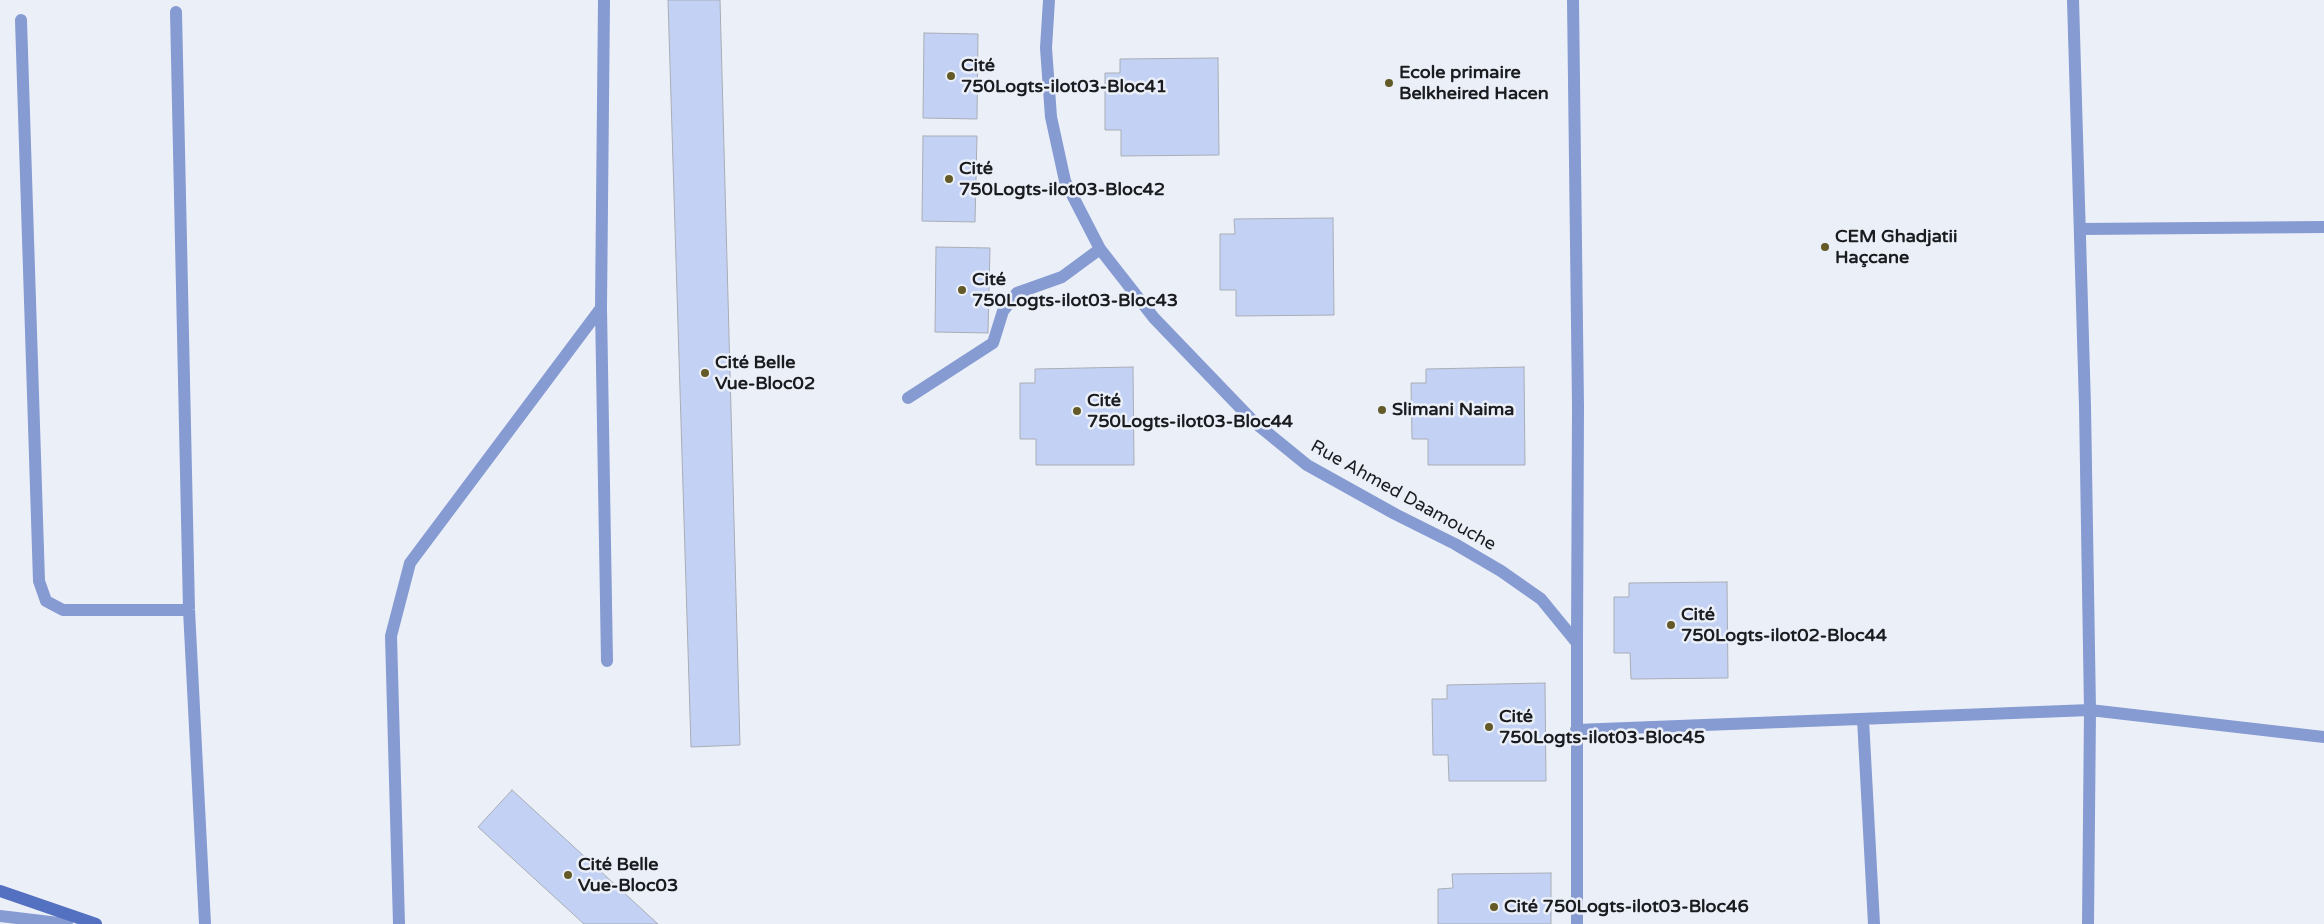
<!DOCTYPE html>
<html>
<head>
<meta charset="utf-8">
<style>
	body { margin:0 }
	canvas { display:block; background:#ebeff8 }
</style>
</head>
<body>
<canvas width="2324" height="924"></canvas>
<script>
const g = document.querySelector('canvas').getContext('2d');
g.lineJoin = 'round';
function fill(path, color) {
  g.fillStyle = color;
  g.fill(path, 'evenodd');
}
function poly(rows) {
  const path = new Path2D();
  for (const r of rows) {
    path.moveTo(r[0], r[1]);
    for (let i = 2; i < r.length; i += 2) path.lineTo(r[i], r[i + 1]);
  }
  return path;
}
function strokePath(path, color, width, dash) {
  g.strokeStyle = color;
  g.lineWidth = width;
  g.lineCap = dash ? 'butt' : 'round';
  g.setLineDash(dash || []);
  g.stroke(path);
}
function drawText(font, color, halo, rows, align = 'center') {
  g.font = font + ' "Varela Round",sans-serif';
  g.lineWidth = 5;
  g.setLineDash([]);
  g.textBaseline = 'middle';
  g.strokeStyle = halo;
  g.fillStyle = color;
  for (const [text, x, y, turn = 0] of rows) {
    g.save();
    g.translate(x, y);
    g.rotate((+turn || 0) * Math.PI / 180);
    g.textAlign = isNaN(turn) ? turn : align;
    if (halo) g.strokeText(text, 0, 0);
    g.fillText(text, 0, 0);
    g.restore();
  }
}
const building = poly([
	[668,0,720,0,740,745,691,747,668,0],
	[924,33,978,34,977,119,923,118,924,33],
	[1218,58,1219,155,1121,156,1121,130,1105,130,1105,73,1120,73,1120,59,1218,58],
	[923,136,977,136,975,222,922,221,923,136],
	[1333,218,1334,315,1236,316,1236,290,1220,290,1220,234,1235,234,1234,219,1333,218],
	[936,247,990,248,988,333,935,332,936,247],
	[1133,367,1134,465,1036,465,1036,439,1020,439,1020,383,1035,383,1035,369,1133,367],
	[1524,367,1525,465,1428,465,1428,439,1412,439,1411,383,1426,383,1426,369,1524,367],
	[1727,582,1728,678,1631,679,1630,653,1614,653,1614,597,1629,597,1629,583,1727,582],
	[1545,683,1546,781,1449,781,1448,755,1433,755,1432,699,1447,699,1447,685,1545,683],
	[512,790,658,924,584,924,478,827,512,790],
	[1551,873,1551,924,1438,924,1438,889,1453,888,1452,874,1551,873]
]);
const service = poly([
	[604,0,601,308,607,661],
	[176,12,189,610,205,924],
	[21,20,39,581,46,601,63,610,189,610],
	[399,924,391,636,410,563,601,308]
]);
const minor = poly([
	[1049,0,1046,48,1051,117,1065,181,1100,249,1154,318,1253,421,1307,465,1395,514,1455,544,1501,571,1541,599,1577,643,1577,924],
	[1573,0,1578,406,1577,643],
	[2073,0,2085,406,2090,710,2088,924],
	[2080,229,2324,227],
	[908,398,993,343,1003,311,1017,293,1062,277,1100,249],
	[1863,719,1874,924],
	[1576,730,2090,710,2324,737],
	[0,916,67,924]
]);
const secondary = poly([
	[0,891,96,924]
]);
const markers = [
	[951,76,5,"#645a27"],
	[1389,83,5,"#645a27"],
	[949,179,5,"#645a27"],
	[1825,247,5,"#645a27"],
	[962,290,5,"#645a27"],
	[705,373,5,"#645a27"],
	[1382,410,5,"#645a27"],
	[1077,411,5,"#645a27"],
	[1671,625,5,"#645a27"],
	[1489,727,5,"#645a27"],
	[568,875,5,"#645a27"],
	[1494,907,5,"#645a27"]
];
const poiNames = [
	["Cité",961,66],
	["750Logts-ilot03-Bloc41",961,87],
	["Ecole primaire",1399,73],
	["Belkheired Hacen",1399,94],
	["Cité",959,169],
	["750Logts-ilot03-Bloc42",959,190],
	["CEM Ghadjatii",1835,237],
	["Haçcane",1835,258],
	["Cité",972,280],
	["750Logts-ilot03-Bloc43",972,301],
	["Cité Belle",715,363],
	["Vue-Bloc02",715,384],
	["Cité",1087,401],
	["750Logts-ilot03-Bloc44",1087,422],
	["Slimani Naima",1392,410],
	["Cité",1681,615],
	["750Logts-ilot02-Bloc44",1681,636],
	["Cité",1499,717],
	["750Logts-ilot03-Bloc45",1499,738],
	["Cité Belle",578,865],
	["Vue-Bloc03",578,886],
	["Cité 750Logts-ilot03-Bloc46",1504,907]
];
const streetNames = [
	["Rue Ahmed Daamouche",1403,496,29]
];
fill(building, '#c3d2f4');
strokePath(building, '#a9adb6', 1);
strokePath(service, '#869bd2', 12);
strokePath(minor, '#869bd2', 12);
strokePath(secondary, '#5470c0', 12);
for (const [x, y, r, color] of markers) {
  const dot = new Path2D();
  dot.arc(x, y, r, 0, 2 * Math.PI);
  g.fillStyle = color;
  g.fill(dot);
  strokePath(dot, '#ebeff8', 2);
}
drawText('bold 18px', '#1a1c1f', '#ebeff8', poiNames, 'left');
drawText('18px', '#1a1c1f', '#ebeff8', streetNames);
</script>
</body>
</html>
